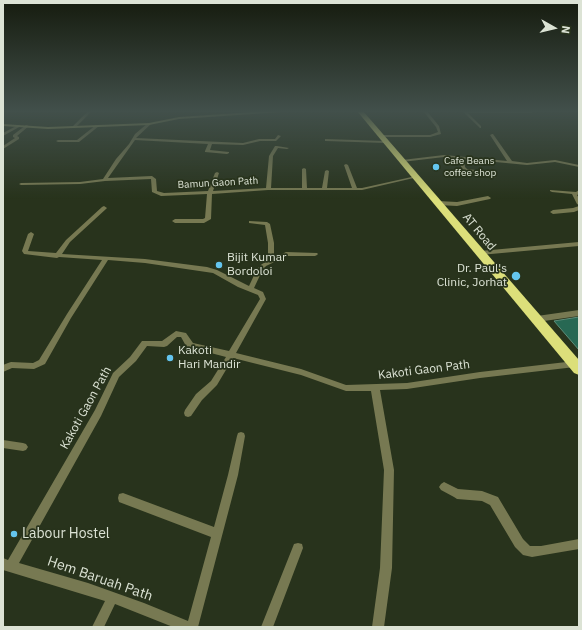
<!DOCTYPE html>
<html>
<head>
<meta charset="utf-8">
<style>
	body { margin:0 }
	#map { position:relative; width:582px; height:630px; overflow:hidden; background:#28331c; font-family:"IBM Plex Sans",sans-serif }
	canvas { display:block }
	.frame { position:absolute; inset:0; border:4px solid #dce3d5; pointer-events:none }
	.north { position:absolute; left:534px; top:8px; width:40px; height:40px; -webkit-text-stroke:3px #28331c; paint-order:stroke; rotate:98deg; font-size:11px; font-weight:700; line-height:16px; text-align:center; color:#dce3d5 }
	.north::after { content:''; display:block; margin:auto; width:14px; height:18px; background:#dce3d5; clip-path:polygon(50% 0,100% 100%,50% 72%,0 100%) }
</style>
</head>
<body>
<div id="map">
<canvas width="582" height="630"></canvas>
<div class="frame"></div>
<div class="north">N</div>
</div>
<script>
const g = document.querySelector('canvas').getContext('2d');
g.lineJoin = 'round';
function fill(path, color) {
  g.fillStyle = color;
  g.fill(path, 'evenodd');
}
function poly(rows) {
  const path = new Path2D();
  for (const r of rows) {
    path.moveTo(r[0], r[1]);
    for (let i = 2; i < r.length; i += 2) path.lineTo(r[i], r[i + 1]);
  }
  return path;
}
function strokePath(path, color, width, dash) {
  g.strokeStyle = color;
  g.lineWidth = width;
  g.lineCap = dash ? 'butt' : 'round';
  g.setLineDash(dash || []);
  g.stroke(path);
}
function drawText(font, color, halo, rows, align = 'center') {
  g.font = font + ' "IBM Plex Sans",sans-serif';
  g.lineWidth = 3.5;
  g.setLineDash([]);
  g.textBaseline = 'middle';
  g.strokeStyle = halo;
  g.fillStyle = color;
  for (const [text, x, y, turn = 0] of rows) {
    g.save();
    g.translate(x, y);
    g.rotate((+turn || 0) * Math.PI / 180);
    g.textAlign = isNaN(turn) ? turn : align;
    if (halo) g.strokeText(text, 0, 0);
    g.fillText(text, 0, 0);
    g.restore();
  }
}
const water = poly([
	[579,317,579,350,554,321,579,317]
]);
const street = poly([
	[88,111,92,111,75,128,73,128,73,126,88,111],
	[423,111,427,111,439,126,441,134,430,137,381,137,379,136,381,135,430,135,438,132,436,127,423,111],
	[462,111,531,111,533,112,531,113,468,113,481,126,481,128,480,128,462,111],
	[148,123,151,124,136,138,243,143,259,139,275,139,278,135,281,136,276,141,260,141,243,145,212,144,210,150,229,152,229,153,227,154,205,152,205,151,208,144,135,140,108,178,152,176,156,179,157,191,164,193,208,191,215,173,217,172,219,173,213,191,266,188,269,156,275,146,277,146,289,148,287,149,278,148,273,156,271,188,302,188,302,169,304,168,306,169,307,188,322,188,325,171,327,170,329,171,327,188,352,188,344,165,346,164,348,165,357,188,362,188,416,176,418,177,362,190,268,190,212,194,211,219,204,223,175,223,172,221,175,219,203,219,205,218,207,194,161,196,152,192,151,179,105,181,80,184,21,185,19,184,21,183,80,182,103,179,116,159,129,144,135,134,148,123],
	[18,125,21,126,3,136,3,133,18,125],
	[26,125,29,126,17,136,19,137,19,139,3,149,3,146,15,138,13,137,13,135,26,125],
	[96,125,99,126,79,142,58,142,56,141,58,140,77,140,96,125],
	[492,134,493,134,512,161,527,163,555,160,579,165,579,167,555,162,527,165,464,159,465,167,467,169,494,172,496,177,494,178,492,178,490,174,464,171,461,167,459,159,444,157,402,162,400,161,402,160,444,155,507,161,490,135,492,134],
	[325,139,385,141,387,142,385,143,326,141,325,141,325,139],
	[550,190,576,192,579,190,579,194,577,195,579,198,579,205,577,204,572,194,552,192,550,191,550,190],
	[488,196,491,198,490,199,457,206,438,205,435,203,438,201,457,202,488,196],
	[104,206,107,208,106,209,70,242,62,254,145,259,207,267,217,270,249,286,257,269,262,264,268,261,268,243,265,225,249,223,249,221,267,222,270,224,274,243,274,258,286,252,317,253,318,254,317,255,315,256,287,256,266,266,262,271,254,288,263,292,266,299,236,353,301,369,346,385,407,383,480,372,575,361,578,362,579,364,578,366,575,367,480,378,407,389,380,390,394,470,392,568,384,627,372,627,380,568,384,470,371,391,346,391,301,375,233,358,217,385,202,400,191,416,188,417,185,416,184,413,185,410,196,394,211,381,226,357,188,347,186,346,181,337,177,337,167,346,164,347,147,346,136,361,119,377,101,416,19,563,88,583,144,603,188,621,211,537,119,502,118,498,119,494,123,493,214,527,228,475,237,436,238,433,241,432,244,433,245,436,238,475,198,627,173,627,115,604,104,627,92,627,105,601,3,570,3,558,8,560,95,410,113,373,130,357,142,341,162,341,176,331,186,333,193,343,229,351,260,299,258,295,238,287,213,273,145,263,108,260,71,318,45,364,34,369,12,368,3,372,3,365,8,363,11,362,33,363,39,360,67,314,102,260,59,257,57,258,24,254,22,251,28,234,31,232,34,234,28,251,56,253,66,240,102,207,104,206],
	[579,206,579,210,574,212,553,214,550,212,553,210,573,208,579,206],
	[579,242,579,246,480,255,477,253,480,251,579,242],
	[579,310,579,316,537,322,533,319,537,316,579,310],
	[3,440,23,443,26,444,28,447,26,450,23,451,3,448,3,440],
	[444,482,458,489,482,491,498,497,523,539,530,546,541,546,579,539,579,549,532,557,523,555,515,547,490,505,482,501,457,499,454,497,441,490,439,487,441,484,444,482],
	[298,543,302,544,303,548,273,627,261,627,294,544,298,543]
]);
const secondary = poly([
	[266,111,285,111,283,112,179,119,149,125,48,129,3,126,3,124,48,127,149,123,179,117,266,111]
]);
const highway = poly([
	[357,111,363,111,579,360,579,375,574,373,357,111]
]);
const markers = [
	[436,167,4,"#64c5ee"],
	[219,265,4,"#64c5ee"],
	[516,276,5,"#64c5ee"],
	[170,358,4,"#64c5ee"],
	[14,534,4,"#64c5ee"]
];
const farPoinames = [
	["Cafe Beans",444,161],
	["coffee shop",444,173]
];
const farStreetnames = [
	["Bamun Gaon Path",218,183,-3]
];
const streetNames = [
	["AT Road",479,232,50],
	["Kakoti Gaon Path",424,370,-7],
	["Kakoti Gaon Path",86,408,-61]
];
const poiNames = [
	["Bijit Kumar",227,258],
	["Bordoloi",227,272],
	["Dr. Paul's",507,269,"right"],
	["Clinic, Jorhat",507,283,"right"],
	["Kakoti",178,351],
	["Hari Mandir",178,365]
];
const nearPoinames = [
	["Labour Hostel",22,534]
];
const nearStreetnames = [
	["Hem Baruah Path",100,579,19]
];
fill(water, '#276853');
strokePath(water, '#5d8d7a', 1);
fill(street, '#777952');
fill(secondary, '#a0a263');
fill(highway, '#dcdf7a');
const sky = g.createLinearGradient(0, 0, 0, 199);
sky.addColorStop(0, '#161c0f');
sky.addColorStop(0.56, '#42504b');
sky.addColorStop(1, '#42504b00');
g.fillStyle = sky;
g.fillRect(0, 0, 582, 199);
for (const [x, y, r, color] of markers) {
  const dot = new Path2D();
  dot.arc(x, y, r, 0, 2 * Math.PI);
  g.fillStyle = color;
  g.fill(dot);
  strokePath(dot, '#28331c', 1.5);
}
drawText('10px', '#dce3d5', '#28331c', farPoinames, 'left');
drawText('10px', '#dce3d5', '#28331c', farStreetnames);
drawText('12px', '#dce3d5', '#28331c', streetNames);
drawText('12px', '#dce3d5', '#28331c', poiNames, 'left');
drawText('14px', '#dce3d5', '#28331c', nearPoinames, 'left');
drawText('14px', '#dce3d5', '#28331c', nearStreetnames);
</script>
</body>
</html>
